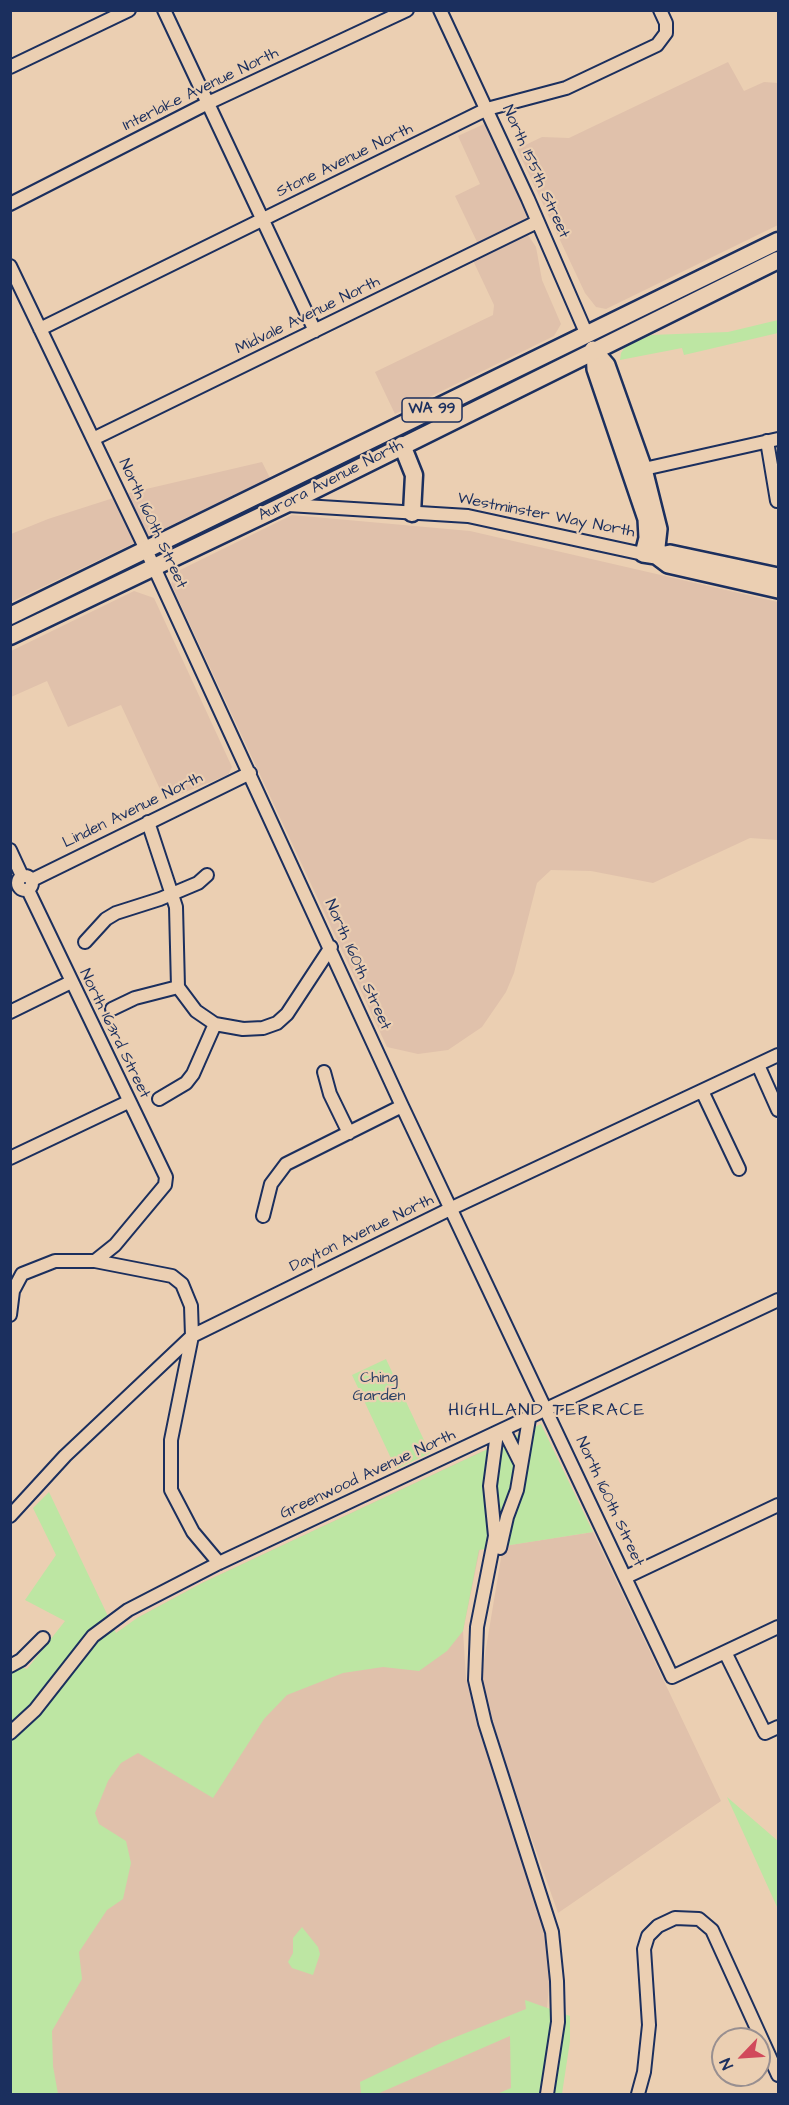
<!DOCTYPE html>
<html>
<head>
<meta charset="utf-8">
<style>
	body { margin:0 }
	#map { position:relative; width:789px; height:2105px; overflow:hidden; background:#ebcfb2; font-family:"Architects Daughter",sans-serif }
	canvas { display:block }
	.frame { position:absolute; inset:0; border:12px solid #1b2f5e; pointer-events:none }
	.north { position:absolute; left:711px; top:2027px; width:60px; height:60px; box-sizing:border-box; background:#ebcfb2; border:2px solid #988f90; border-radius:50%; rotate:245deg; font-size:16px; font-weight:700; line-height:24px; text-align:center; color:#1b2f5e }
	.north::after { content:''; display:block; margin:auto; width:21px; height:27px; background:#d1495b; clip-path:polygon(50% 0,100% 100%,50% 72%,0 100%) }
</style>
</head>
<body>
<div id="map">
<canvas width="789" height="2105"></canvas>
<div class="frame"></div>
<div class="north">N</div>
</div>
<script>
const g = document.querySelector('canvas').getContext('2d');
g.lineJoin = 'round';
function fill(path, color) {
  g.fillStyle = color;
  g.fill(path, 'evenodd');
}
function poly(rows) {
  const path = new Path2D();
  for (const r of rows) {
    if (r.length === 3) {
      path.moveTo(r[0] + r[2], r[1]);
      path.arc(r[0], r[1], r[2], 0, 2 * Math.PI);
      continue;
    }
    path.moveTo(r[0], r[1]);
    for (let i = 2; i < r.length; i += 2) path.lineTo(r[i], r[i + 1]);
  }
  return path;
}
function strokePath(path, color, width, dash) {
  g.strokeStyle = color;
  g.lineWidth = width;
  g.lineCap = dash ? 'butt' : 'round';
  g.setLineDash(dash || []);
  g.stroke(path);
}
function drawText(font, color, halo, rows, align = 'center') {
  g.font = font + ' "Architects Daughter",sans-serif';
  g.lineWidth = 4.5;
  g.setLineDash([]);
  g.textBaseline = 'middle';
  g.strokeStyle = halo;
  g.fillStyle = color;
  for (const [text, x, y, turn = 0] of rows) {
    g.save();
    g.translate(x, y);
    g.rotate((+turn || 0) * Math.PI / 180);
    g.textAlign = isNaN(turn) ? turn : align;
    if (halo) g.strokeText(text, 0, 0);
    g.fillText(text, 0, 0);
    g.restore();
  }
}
const built = poly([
	[728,62,744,91,764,82,778,83,778,225,606,309,596,307,585,293,517,149,542,137,569,138],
	[484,124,529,219,520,223,536,247,542,280,561,324,554,336,395,414,375,372,493,315,494,305,469,252,479,246,455,196,480,184,458,136],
	[262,462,270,478,11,602,11,534,48,519,129,493],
	[292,515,470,531,778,602,778,840,750,838,653,883,591,871,551,870,537,883,514,973,506,992,482,1027,448,1050,418,1054,387,1047,171,584,178,571],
	[134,591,154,598,232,767,228,775,165,800,121,705,68,727,47,681,11,697,11,651],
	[483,1451,486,1519,463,1631,466,1679,546,1937,550,1974,547,2008,553,2022,542,2094,11,2094,137,1618,202,1583],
	[593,1532,721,1801,558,1913,494,1732,481,1678,503,1546]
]);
const green = poly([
	[778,320,778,333,684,355,682,348,620,360,621,353,625,347,651,335,728,332],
	[386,1359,430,1453,396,1469,352,1375],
	[541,1424,593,1532,479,1550,463,1631,447,1651,419,1671,383,1667,343,1673,287,1695,264,1719,213,1798,138,1753,121,1763,108,1781,95,1813,99,1824,126,1841,131,1863,123,1899,107,1910,79,1952,82,1979,52,2031,53,2066,58,2094,11,2094,10,1663,27,1669,65,1621,25,1600,56,1555,33,1508,49,1492,116,1633,137,1618,202,1583],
	[727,1797,778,1841,778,1909],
	[302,1927,318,1947,320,1954,313,1975,292,1968,288,1962,293,1953,293,1938],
	[525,2000,570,2016,570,2041,562,2094,497,2094,511,2088,510,2036,377,2094,361,2094,360,2082,443,2042,526,2009]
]);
const minor = poly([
	[164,10,315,331],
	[440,10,528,199,587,335],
	[10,67,129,10],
	[10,204,208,103,407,10],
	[10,266,141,539,402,1106,672,1677,778,1627],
	[40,329,487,109,566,88,657,45,666,33,666,23,660,10],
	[93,439,537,222],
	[767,441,777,501],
	[644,469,778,439],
	[288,505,468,516,643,554],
	[148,822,176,907,178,987,196,1011,215,1024,193,1074,186,1083,159,1099],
	[10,850,22,876],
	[25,883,7],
	[32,880,250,773],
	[28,890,166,1177,165,1185,115,1245,95,1261],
	[85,942,106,919,116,913,160,899,198,883,207,875],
	[112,1009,135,998,178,987],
	[10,1012,71,982],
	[215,1024,243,1029,263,1028,277,1023,287,1014,331,947],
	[758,1065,778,1110],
	[324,1072,330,1094,349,1133],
	[702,1091,739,1169],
	[10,1158,128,1102],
	[263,1216,271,1184,286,1164,402,1106],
	[10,1315,13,1291,22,1274,55,1261,95,1261,172,1276,182,1284,191,1306,192,1336,171,1440,171,1490,193,1532,219,1563],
	[504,1430,521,1464],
	[497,1433,490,1486,495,1536,477,1627,475,1680,485,1723,552,1932,557,1981,558,2022,547,2094],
	[10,1516,65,1456,192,1336,452,1208,778,1055],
	[500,1548,507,1517,517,1490,529,1419],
	[626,1577,778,1505],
	[725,1652,765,1733,778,1727],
	[10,1666,21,1660,43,1638],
	[10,1733,35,1710,93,1636,128,1610,219,1563,778,1300],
	[638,2094,644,2072,649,2025,644,1949,648,1936,658,1926,675,1918,699,1919,712,1930,778,2075]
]);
const major = poly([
	[593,349,607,365,644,469,659,529,656,556],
	[594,350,595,369,646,519,647,538,643,554,656,556,670,553,778,576],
	[656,556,668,565,778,590]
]);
const highway = poly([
	[402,445,414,475,412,513],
	[10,616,778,241],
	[10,636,284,505,778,260]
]);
const shields = [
	[432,410,60]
];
const shieldNames = [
	["WA 99",432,410]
];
const streetNames = [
	["Interlake Avenue North",201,90,-26],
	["Stone Avenue North",345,161,-26],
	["North 155th Street",535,172,66],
	["Midvale Avenue North",308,316,-26],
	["Aurora Avenue North",331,481,-27],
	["Westminster Way North",546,516,11],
	["North 160th Street",152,524,65],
	["Linden Avenue North",133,811,-26],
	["North 160th Street",357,965,66],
	["North 163rd Street",114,1034,64],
	["Dayton Avenue North",362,1234,-26],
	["Greenwood Avenue North",368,1475,-25],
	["North 160th Street",609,1502,65]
];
const parkNames = [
	["Ching",379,1379],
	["Garden",379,1397]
];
const neighbourhoodNames = [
	["HIGHLAND TERRACE",547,1411]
];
fill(built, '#e0c1ab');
fill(green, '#bde6a3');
strokePath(minor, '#1b2f5e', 16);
strokePath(major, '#1b2f5e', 20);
strokePath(highway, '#1b2f5e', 21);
strokePath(minor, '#ebcfb2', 12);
strokePath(major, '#ebcfb2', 15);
strokePath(highway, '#ebcfb2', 16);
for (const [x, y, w] of shields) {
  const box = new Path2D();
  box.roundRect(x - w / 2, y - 12, w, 24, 4.5);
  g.fillStyle = '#ebcfb2';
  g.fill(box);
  strokePath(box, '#1b2f5e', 1.5);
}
drawText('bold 15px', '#1b2f5e', null, shieldNames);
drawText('16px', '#1b2f5e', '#ebcfb2', streetNames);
drawText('16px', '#2b4165', '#ebcfb2', parkNames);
g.letterSpacing = '1.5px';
drawText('18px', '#1b2f5e', '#ebcfb2', neighbourhoodNames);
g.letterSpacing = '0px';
</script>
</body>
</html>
